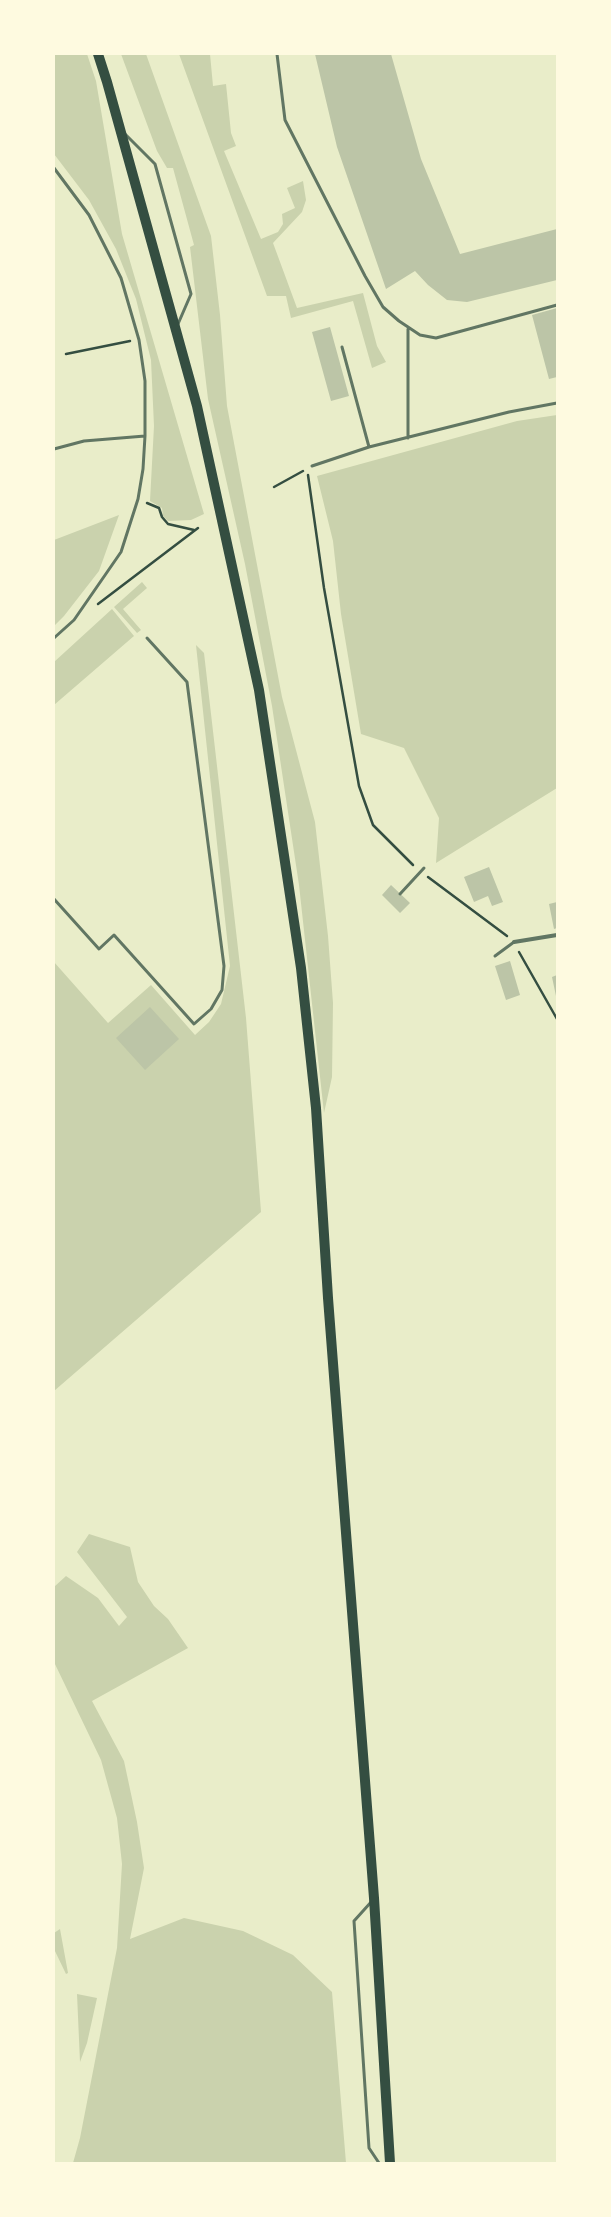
<!DOCTYPE html>
<html>
<head>
<meta charset="utf-8">
<style>
	body { margin:0 }
	#map { position:relative; width:611px; height:2217px; overflow:hidden; background:#e9edc9; font-family:Montserrat,sans-serif }
	canvas { display:block }
	.frame { position:absolute; inset:0; border:55px solid #fefae0; pointer-events:none }
</style>
</head>
<body>
<div id="map">
<canvas width="611" height="2217"></canvas>
<div class="frame"></div>
</div>
<script>
const g = document.querySelector('canvas').getContext('2d');
g.lineJoin = 'round';
function fill(path, color) {
  g.fillStyle = color;
  g.fill(path, 'evenodd');
}
function poly(rows) {
  const path = new Path2D();
  for (const r of rows) {
    path.moveTo(r[0], r[1]);
    for (let i = 2; i < r.length; i += 2) path.lineTo(r[i], r[i + 1]);
  }
  return path;
}
function strokePath(path, color, width, dash) {
  g.strokeStyle = color;
  g.lineWidth = width;
  g.lineCap = dash ? 'butt' : 'round';
  g.setLineDash(dash || []);
  g.stroke(path);
}
const green = poly([
	[54,54,87,54,96,81,122,234,204,514,191,520,168,521,163,516,162,508,150,501,154,426,151,360,136,299,116,249,89,200,54,154],
	[121,54,146,54,211,236,220,315,227,406,282,697,315,822,328,936,333,1003,332,1077,324,1113,299,885,272,706,245,564,208,399,190,247,194,245,173,168,167,168,157,151],
	[179,54,210,54,213,86,226,84,231,133,236,146,224,151,261,239,278,232,283,224,282,214,295,208,287,188,303,181,306,200,302,212,273,243,297,308,363,293,377,346,386,362,372,368,353,301,291,318,286,296,267,296],
	[557,415,557,788,436,863,439,818,404,748,361,734,341,614,333,541,317,476,517,421],
	[119,515,99,571,64,616,54,626,54,540],
	[142,582,147,588,123,609,141,630,137,633,114,607],
	[112,609,134,636,54,705,54,662],
	[196,645,204,653,246,1018,261,1212,54,1391,54,962,108,1023,151,985,195,1035,209,1022,221,1004,230,966],
	[89,1534,130,1547,138,1582,154,1606,168,1619,188,1648,92,1701,124,1761,137,1822,144,1868,130,1939,184,1918,243,1931,293,1955,332,1992,346,2163,73,2163,80,2138,117,1948,122,1864,117,1818,101,1760,54,1662,54,1587,66,1576,98,1598,119,1626,127,1617,77,1552],
	[60,1929,68,1973,66,1974,54,1949,54,1933],
	[77,1994,97,1998,87,2043,80,2062]
]);
const building = poly([
	[315,54,391,54,421,159,460,254,557,229,557,280,467,302,447,300,428,285,415,271,386,289,337,147],
	[557,308,557,377,549,379,532,315],
	[330,327,349,396,331,401,312,332],
	[489,867,503,902,492,906,488,896,474,902,464,877],
	[391,885,410,903,400,913,382,895],
	[557,902,557,928,554,929,549,904],
	[510,961,520,995,506,1000,495,966],
	[557,975,557,996,556,996,552,977],
	[150,1007,179,1039,145,1070,116,1038]
]);
const path = poly([
	[66,354,130,341],
	[308,475,324,588,359,786,373,825,413,865],
	[274,487,303,471],
	[147,503,159,508,162,517,168,524,194,530],
	[98,604,198,528],
	[428,877,507,936],
	[519,952,557,1019]
]);
const service = poly([
	[277,54,285,120,365,276,383,307,399,321,420,335,436,338,557,305],
	[125,134,155,164,191,294,178,324],
	[54,168,89,215,121,278,139,340,145,381,145,436,143,469,138,499,121,552,74,620,54,638],
	[342,347,369,447],
	[408,438,408,329],
	[54,449,84,441,145,436],
	[312,466,369,447,509,412,557,403],
	[400,894,424,868],
	[54,899,99,949,114,935,194,1024,211,1009,222,990,224,966,187,682,147,638],
	[495,956,514,942],
	[372,1901,354,1921,369,2148,379,2163]
]);
const minor = poly([
	[514,942,557,935]
]);
const primary = poly([
	[98,54,107,82,197,406,259,690,301,968,316,1108,328,1298,374,1898,390,2163]
]);
fill(green, '#cad2ad');
fill(building, '#bcc5a7');
strokePath(path, '#344e41', 2.5);
strokePath(service, '#617663', 3);
strokePath(minor, '#617663', 4);
strokePath(primary, '#344e41', 10);
</script>
</body>
</html>
